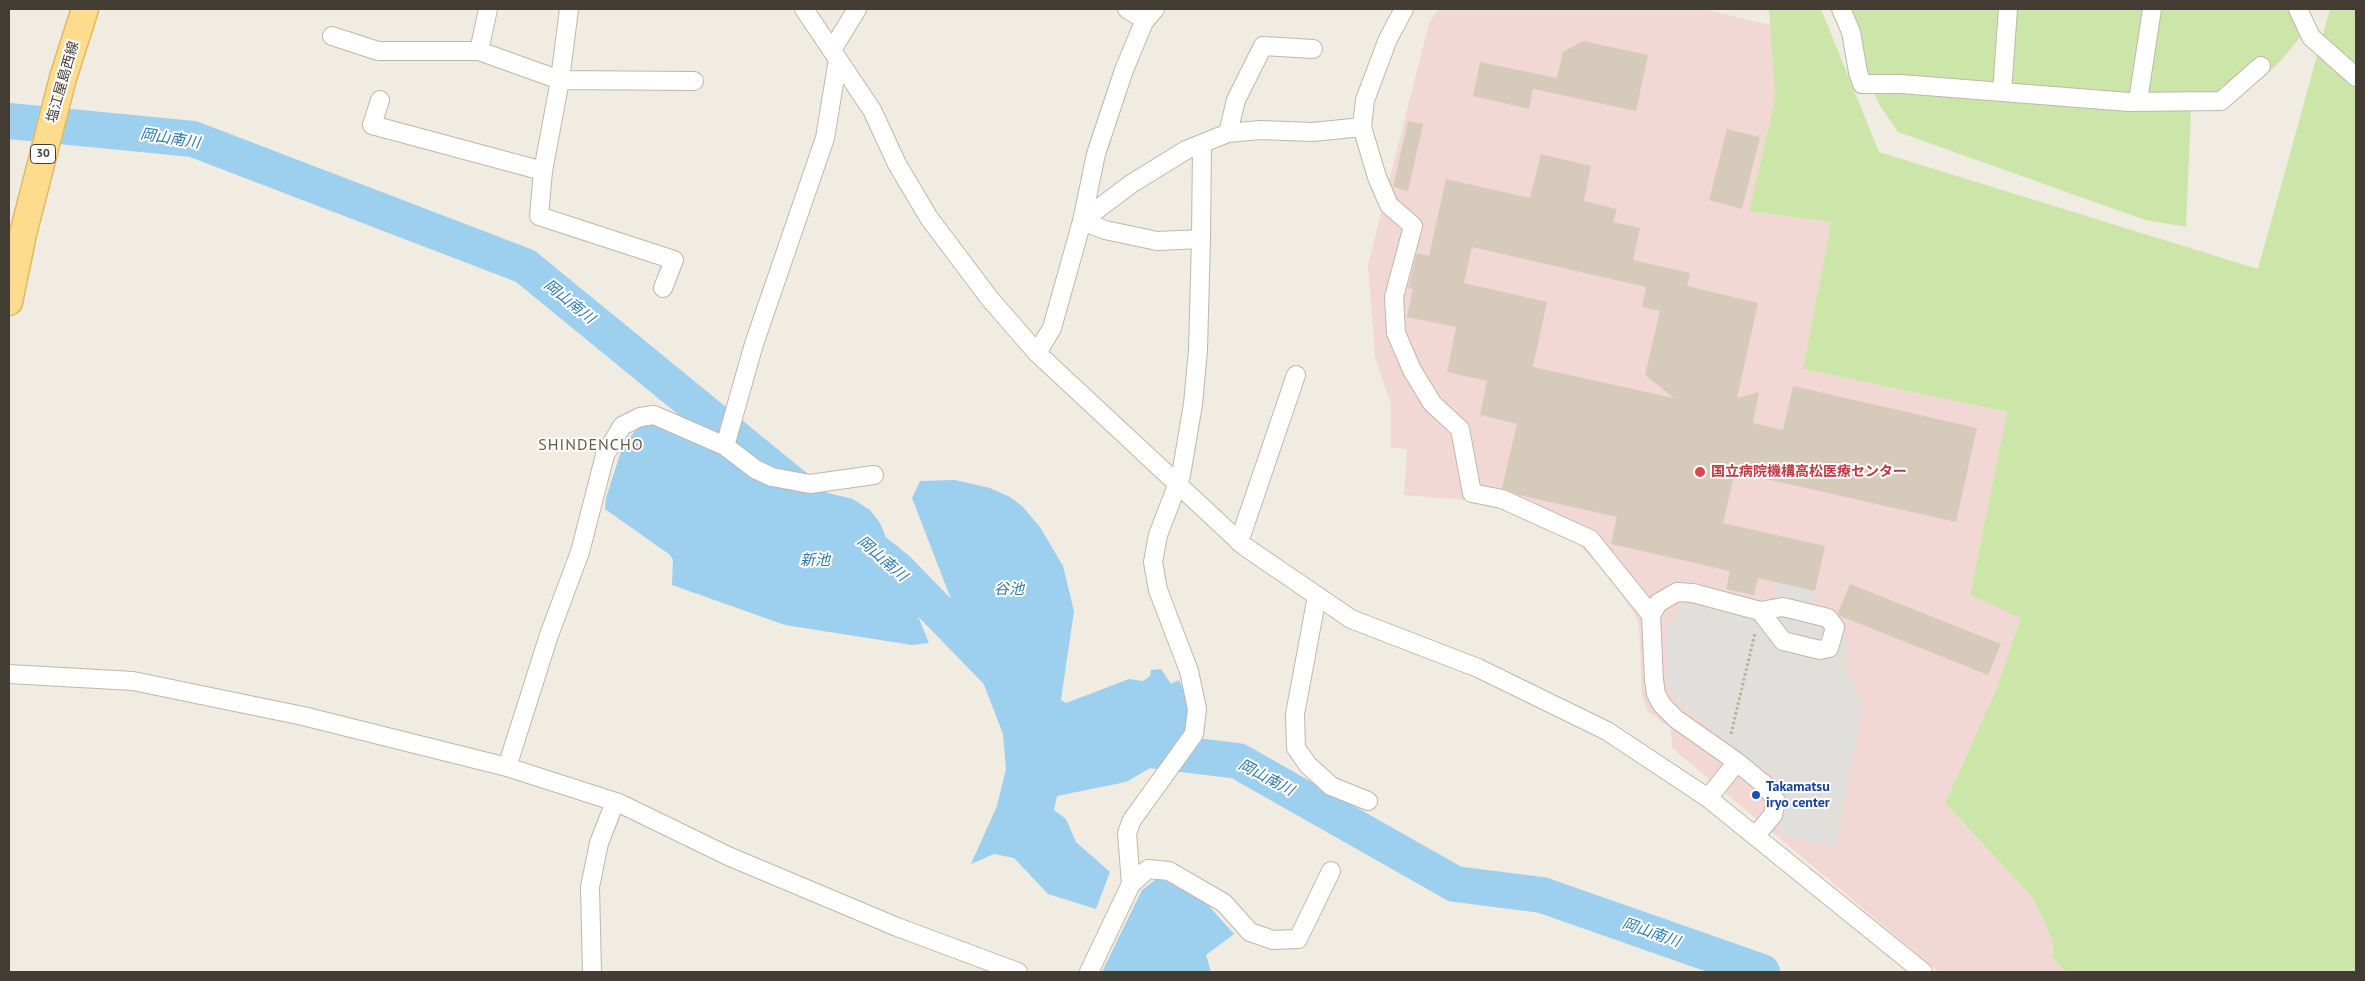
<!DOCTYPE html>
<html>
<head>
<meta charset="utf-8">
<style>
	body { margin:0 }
	#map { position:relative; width:2365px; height:981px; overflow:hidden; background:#f1ece2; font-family:"PT Sans",sans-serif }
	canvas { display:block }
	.frame { position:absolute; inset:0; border:10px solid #433c33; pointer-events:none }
</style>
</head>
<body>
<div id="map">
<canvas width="2365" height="981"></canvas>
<div class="frame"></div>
</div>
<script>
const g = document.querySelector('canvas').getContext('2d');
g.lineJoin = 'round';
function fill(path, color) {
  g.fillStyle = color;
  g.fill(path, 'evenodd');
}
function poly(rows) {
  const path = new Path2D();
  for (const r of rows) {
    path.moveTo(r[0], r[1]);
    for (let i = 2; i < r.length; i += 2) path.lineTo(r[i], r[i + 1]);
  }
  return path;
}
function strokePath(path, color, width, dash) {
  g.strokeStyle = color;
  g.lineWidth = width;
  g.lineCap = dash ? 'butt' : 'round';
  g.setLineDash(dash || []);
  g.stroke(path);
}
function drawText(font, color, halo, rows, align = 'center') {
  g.font = font + ' "PT Sans","Noto Sans JP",sans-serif';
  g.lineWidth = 4;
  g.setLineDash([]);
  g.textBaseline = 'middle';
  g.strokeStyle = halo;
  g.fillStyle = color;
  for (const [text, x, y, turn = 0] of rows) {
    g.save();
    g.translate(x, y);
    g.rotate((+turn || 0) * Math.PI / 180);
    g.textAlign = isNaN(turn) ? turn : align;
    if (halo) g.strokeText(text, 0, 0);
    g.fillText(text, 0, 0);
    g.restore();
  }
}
const medical = poly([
	[1439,9,1703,9,1770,25,1775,99,1749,211,1831,222,1803,369,2007,412,1970,595,2020,617,1997,687,1945,803,2033,898,2053,942,2052,958,2066,972,1941,972,1935,969,1672,748,1671,728,1648,712,1642,695,1639,626,1635,615,1612,580,1574,539,1488,502,1404,495,1407,449,1391,448,1391,404,1375,357,1368,265,1429,23]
]);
const green = poly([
	[1769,9,1821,9,1879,152,2258,269,2330,9,2356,9,2356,970,2354,972,2066,972,2052,958,2053,942,2033,898,1945,803,1997,687,2020,618,1970,595,2007,412,1803,369,1831,222,1749,211,1775,99],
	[1847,9,2288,9,2309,27,2277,65,2232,102,2191,111,2186,227,2145,220,1898,132,1880,106,1865,73]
]);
const parking = poly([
	[1779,582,1815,591,1813,604,1832,610,1850,654,1842,661,1863,703,1836,847,1778,834,1785,796,1776,780,1676,700,1668,685,1667,625,1685,602,1765,622]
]);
const water = poly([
	[652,421,722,454,766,485,786,491,828,493,853,499,870,510,880,523,929,643,912,645,785,625,672,585,673,560,670,555,605,509,606,498,622,448,641,423],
	[955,480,990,488,1010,497,1022,506,1040,527,1063,566,1074,611,1061,700,1066,703,1129,679,1143,681,1150,676,1151,670,1161,669,1171,684,1179,680,1191,707,1188,733,1164,760,1126,782,1057,796,1054,810,1066,819,1076,842,1110,872,1096,909,1048,894,1014,858,994,854,971,864,997,806,1006,769,1003,734,912,498,920,481],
	[1159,877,1207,904,1234,934,1206,955,1211,972,1102,972,1142,890]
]);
const river = poly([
	[9,121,193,139,525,266,810,499],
	[863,542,897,569,1002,677],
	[1141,749,1238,761,1455,884,1542,895,1762,972]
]);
const building = poly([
	[1583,41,1648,55,1636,111,1533,89,1529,109,1473,96,1480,62,1557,78,1563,52],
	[1408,121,1423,124,1408,191,1393,187],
	[1727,129,1760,137,1742,209,1709,200],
	[1541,154,1591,166,1584,201,1617,209,1613,222,1640,228,1633,260,1690,273,1687,286,1758,303,1737,398,1759,392,1753,423,1783,430,1793,386,1977,428,1956,522,1735,472,1723,523,1825,546,1815,591,1758,578,1754,595,1726,589,1730,571,1611,544,1617,517,1519,495,1502,488,1517,424,1480,415,1487,381,1447,372,1456,327,1407,317,1413,289,1408,288,1417,253,1429,256,1446,179,1530,198],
	[1472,247,1646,287,1642,307,1660,311,1645,375,1674,398,1533,367,1547,302,1464,283],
	[1850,584,2001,644,1988,675,1840,616,1838,613]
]);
const path = poly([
	[1731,734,1755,633]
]);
const street = poly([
	[569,9,560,80,543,171,539,216,674,260,663,288],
	[804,9,872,110,897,164,929,218,990,299,1037,353,1244,546,1351,619,1478,668,1607,731,1708,798,1923,972],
	[1127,9,1145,20],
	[1841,9,1851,32,1858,72,1862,84,1901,84,2129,102,2221,101,2261,66],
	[2298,9,2311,37,2356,77],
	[332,36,378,51,479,51,560,80,694,81],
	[832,50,857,9],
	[479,51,488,9],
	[2002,92,2008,9],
	[380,100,372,125,543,171],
	[2138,101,2152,9],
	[1362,127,1365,100,1388,39,1404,9],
	[1228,133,1236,100,1263,46,1313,49],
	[1201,239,1202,145],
	[1037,353,1052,328,1082,221,1131,184,1186,150,1228,133,1260,130,1313,132,1362,127,1377,177,1389,205,1413,226,1394,297,1396,333,1412,370,1432,403,1460,429,1472,493,1502,499,1590,539,1651,615],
	[725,446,755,469,772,477,810,484,874,475],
	[1239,542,1296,375],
	[1317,596,1295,714,1296,748,1308,765,1331,786,1368,801],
	[9,674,133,681,303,716,507,767,619,803,728,856,897,927,1018,972],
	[507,767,549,635,580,552,605,455,622,426,640,417,654,415,725,446,754,344,825,138,838,59],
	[1708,798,1737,762],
	[1756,835,1773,815,1776,801,1766,786,1737,762,1676,719,1662,705,1656,694,1654,680,1651,615,1658,603,1677,592,1693,593,1760,611,1783,607,1828,618,1835,627,1829,648,1820,650,1783,641,1760,611],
	[1131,884,1148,869,1169,871,1224,903,1250,932,1273,940,1298,939,1331,871],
	[592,972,590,887,599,843,615,802],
	[1089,972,1131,884,1127,833,1132,820,1194,734,1197,709,1189,671,1158,590,1153,562,1158,535,1181,475,1193,404,1198,350,1201,239,1157,241,1105,230,1082,221,1096,154,1124,70,1144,22,1155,9]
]);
const primary = poly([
	[9,302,23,234,63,78,85,9]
]);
const markers = [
	[1700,472,6,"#e0444e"],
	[1756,795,5,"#1a4fb4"]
];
const shields = [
	[43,154,25]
];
const shieldNames = [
	["30",43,154]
];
const streetNames = [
	["塩江屋島西線",63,82,-74]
];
const healthNames = [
	["国立病院機構高松医療センター",1711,472]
];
const transitNames = [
	["Takamatsu",1766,787],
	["iryo center",1766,803]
];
const waterNames = [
	["岡山南川",170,139,9],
	["岡山南川",569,302,39],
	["岡山南川",882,559,41],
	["新池",815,561],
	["谷池",1009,590],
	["岡山南川",1266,778,28],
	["岡山南川",1651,933,19]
];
const quarterNames = [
	["SHINDENCHO",591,445]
];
fill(medical, '#f2d8d5');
fill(green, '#cce6aa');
fill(parking, '#e1dfdb');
fill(water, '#9dcfef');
strokePath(river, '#9dcfef', 36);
fill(building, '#d6cabb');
strokePath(street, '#bfb7a8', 20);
strokePath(primary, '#e3b85f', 29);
strokePath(path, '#beaf96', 3, [2.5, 2.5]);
strokePath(street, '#fff', 18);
strokePath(primary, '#fedc8e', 26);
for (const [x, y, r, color] of markers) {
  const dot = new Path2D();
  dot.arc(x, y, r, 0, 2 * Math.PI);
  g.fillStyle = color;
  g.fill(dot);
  strokePath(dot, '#fff', 2);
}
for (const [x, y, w] of shields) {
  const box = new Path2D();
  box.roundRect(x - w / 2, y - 9.5, w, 19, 4);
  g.fillStyle = '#fff';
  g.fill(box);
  strokePath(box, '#433c33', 1);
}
drawText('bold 12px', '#433c33', null, shieldNames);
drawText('14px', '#433c33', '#fff', streetNames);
drawText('bold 14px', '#be3a42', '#fff', healthNames, 'left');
drawText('bold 14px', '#164399', '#fff', transitNames, 'left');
drawText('italic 15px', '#2d7aad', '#fff', waterNames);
g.letterSpacing = '1px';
drawText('16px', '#655a4a', '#fff', quarterNames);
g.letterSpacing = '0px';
</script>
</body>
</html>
